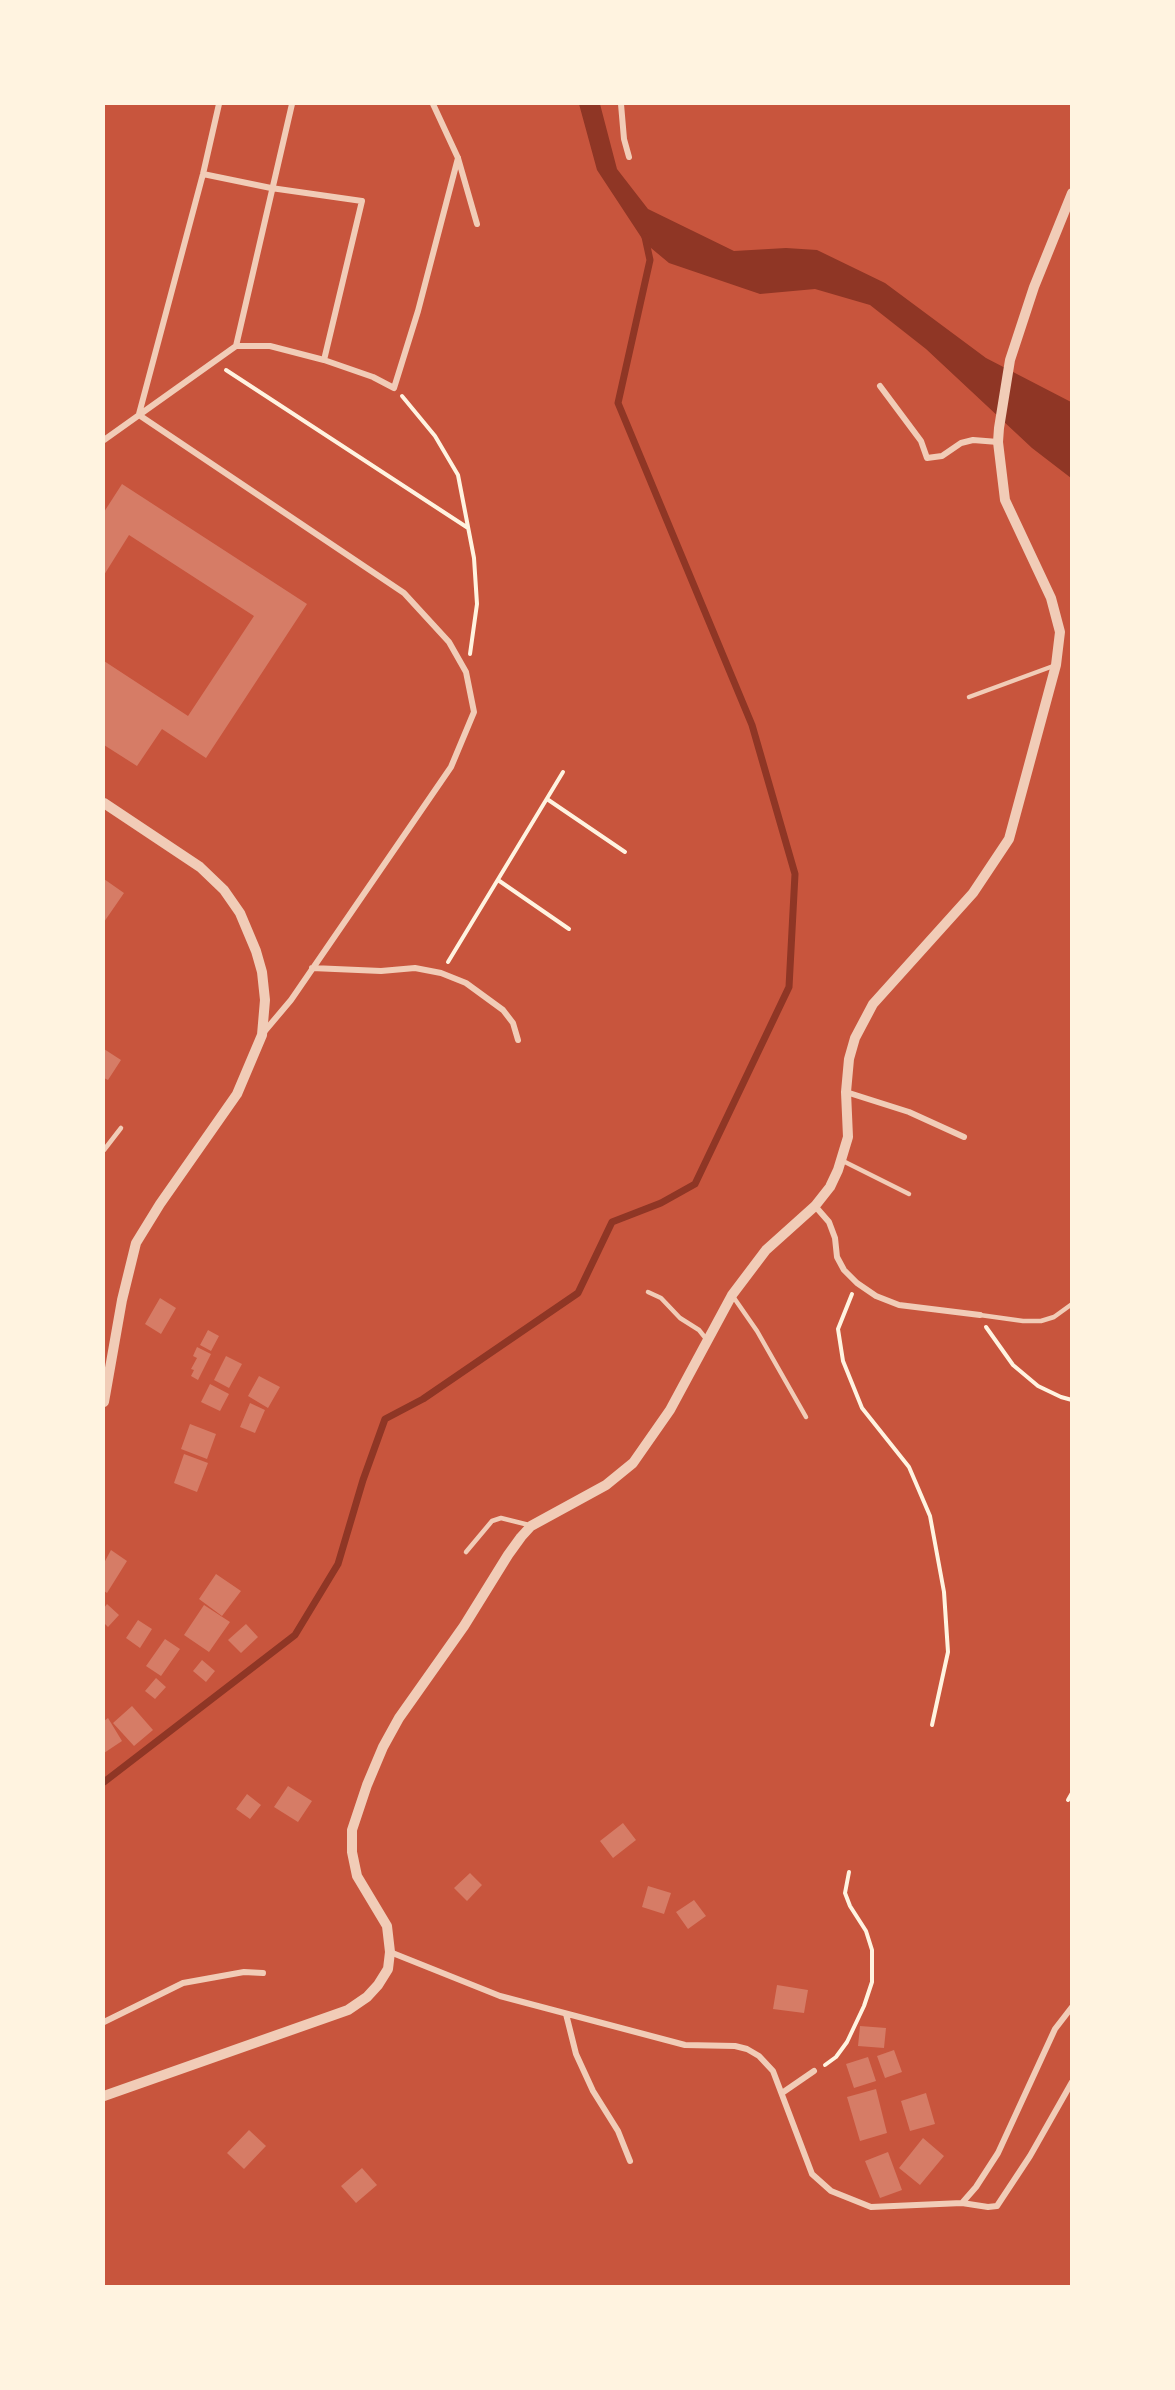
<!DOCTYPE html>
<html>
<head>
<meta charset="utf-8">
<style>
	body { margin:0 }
	#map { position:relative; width:1175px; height:2390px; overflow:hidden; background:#c8553d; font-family:"Source Serif 4",serif }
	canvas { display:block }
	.frame { position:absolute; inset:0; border:105px solid #fff3e0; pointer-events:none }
</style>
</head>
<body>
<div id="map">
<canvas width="1175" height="2390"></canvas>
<div class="frame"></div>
</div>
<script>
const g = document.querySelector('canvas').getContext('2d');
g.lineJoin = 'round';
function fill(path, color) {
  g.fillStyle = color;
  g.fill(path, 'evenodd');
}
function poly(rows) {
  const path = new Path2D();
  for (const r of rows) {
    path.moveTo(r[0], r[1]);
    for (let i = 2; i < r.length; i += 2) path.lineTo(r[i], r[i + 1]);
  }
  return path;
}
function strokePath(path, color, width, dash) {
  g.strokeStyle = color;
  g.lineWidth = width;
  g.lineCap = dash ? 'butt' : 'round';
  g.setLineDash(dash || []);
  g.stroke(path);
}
const water = poly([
	[579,104,600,104,617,169,648,209,734,251,786,248,817,250,885,283,986,358,1071,402,1071,478,1032,448,926,349,870,305,815,289,760,294,669,263,645,243,597,170]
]);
const stream = poly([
	[104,1782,295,1635,338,1564,363,1480,385,1419,423,1399,578,1293,612,1222,661,1203,695,1184,789,987,795,874,752,725,618,403,650,260,645,237]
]);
const building = poly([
	[122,484,307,604,206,758,162,729,137,766,104,745,104,661,188,716,254,616,129,535,104,575,104,512],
	[104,879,124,893,104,922],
	[104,1049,121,1060,108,1080,104,1078],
	[160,1298,176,1308,161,1334,145,1324],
	[208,1330,219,1336,211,1351,200,1345],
	[197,1347,211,1354,198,1380,191,1376,194,1370,191,1369,197,1358,193,1356],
	[226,1356,242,1364,229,1388,214,1380],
	[259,1376,280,1387,268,1408,248,1396],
	[210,1384,229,1394,220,1411,201,1402],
	[250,1403,265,1410,255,1433,240,1427],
	[190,1424,216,1434,207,1459,181,1449],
	[184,1454,208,1463,197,1492,174,1483],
	[111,1550,127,1561,107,1593,104,1591,104,1563],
	[216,1574,241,1591,222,1616,199,1599],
	[107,1604,119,1615,108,1627,104,1623,104,1608],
	[204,1605,230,1622,209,1652,184,1635],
	[138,1620,152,1629,140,1648,126,1638],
	[246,1624,258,1637,241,1653,228,1640],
	[165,1639,180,1649,161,1676,146,1666],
	[202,1660,215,1671,206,1682,193,1671],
	[156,1678,166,1687,155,1699,145,1691],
	[132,1706,153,1730,134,1746,113,1723],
	[108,1718,122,1741,104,1753,104,1721],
	[288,1786,312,1801,298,1822,274,1807],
	[247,1794,261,1805,250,1819,236,1809],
	[623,1823,636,1840,613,1858,600,1841],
	[470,1873,482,1885,467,1901,454,1888],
	[648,1886,671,1893,664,1914,642,1907],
	[694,1900,706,1916,688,1929,676,1912],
	[777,1985,808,1990,804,2013,773,2009],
	[860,2026,886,2028,884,2048,858,2046],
	[894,2050,902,2072,885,2078,877,2056],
	[868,2057,876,2081,854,2088,846,2064],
	[876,2089,887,2133,860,2141,847,2097],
	[926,2093,935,2124,910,2131,901,2101],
	[249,2130,266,2146,244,2169,227,2153],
	[923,2138,944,2156,920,2185,899,2168],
	[888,2152,902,2190,880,2198,865,2161],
	[362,2168,377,2185,356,2203,341,2186]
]);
const path = poly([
	[226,370,468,528],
	[402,396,435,436,458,475,474,558,477,604,470,654],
	[547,799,625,852],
	[498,880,569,929],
	[448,962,563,772],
	[852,1294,838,1329,843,1361,862,1408,909,1467,930,1516,944,1592,948,1652,932,1725],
	[986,1327,1013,1365,1038,1386,1061,1397,1072,1400],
	[1068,1800,1072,1793],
	[825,2065,836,2057,847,2042,864,2006,872,1982,872,1950,866,1931,850,1906,845,1893,849,1872]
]);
const service = poly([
	[969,697,1056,665],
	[104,1150,121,1128],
	[841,1160,909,1194],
	[648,1292,661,1298,680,1318,699,1330,707,1340],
	[732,1295,757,1331,806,1417],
	[980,1315,1023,1321,1041,1321,1054,1317,1072,1304],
	[466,1552,492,1521,501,1518,529,1525]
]);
const minor = poly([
	[433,104,458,158,477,224],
	[621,104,624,139,629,157],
	[203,174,271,188,362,201,324,360],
	[236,346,292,104],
	[880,386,921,441,927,458,942,456,961,443,973,440,998,442],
	[139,414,203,174,219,104],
	[139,415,404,593,449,642,466,672,474,712,451,767,291,1000,264,1032],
	[104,440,236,346,270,346,324,360,373,377,394,388,418,311,458,158],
	[312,968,381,971,415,968,441,973,466,983,503,1010,513,1023,518,1040],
	[846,1092,909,1112,964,1137],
	[815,1206,829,1222,835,1238,837,1257,844,1270,857,1283,876,1296,899,1305,980,1315],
	[390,1952,500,1996,685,2045,735,2046,747,2049,759,2056,773,2071,812,2174,831,2191,871,2207,962,2203,988,2207,997,2206,1030,2156,1072,2082],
	[566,2014,576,2054,593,2091,618,2131,630,2161],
	[104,2022,183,1983,244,1972,263,1973],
	[782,2093,814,2071],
	[962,2203,976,2187,998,2153,1055,2029,1072,2007]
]);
const tertiary = poly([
	[104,803,200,867,224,890,240,913,256,951,262,972,265,1000,262,1035,237,1094,160,1204,136,1243,122,1300,104,1402],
	[104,2096,348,2010,367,1997,378,1985,388,1969,390,1952,387,1926,357,1876,352,1852,352,1830,367,1785,383,1747,399,1718,464,1626,508,1555,521,1537,531,1526,606,1485,633,1463,670,1410,732,1295,766,1250,815,1206,830,1187,838,1170,848,1137,846,1092,849,1059,855,1038,873,1004,973,893,1009,839,1056,665,1060,632,1051,598,1005,500,998,442,999,428,1010,360,1034,287,1072,193]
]);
fill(water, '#8f3625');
strokePath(stream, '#8f3625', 7);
fill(building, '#d67c66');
strokePath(path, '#fff3e0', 4);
strokePath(service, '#f1ccb7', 4.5);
strokePath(minor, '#f1ccb7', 6);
strokePath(tertiary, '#f1ccb7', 10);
</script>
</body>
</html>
